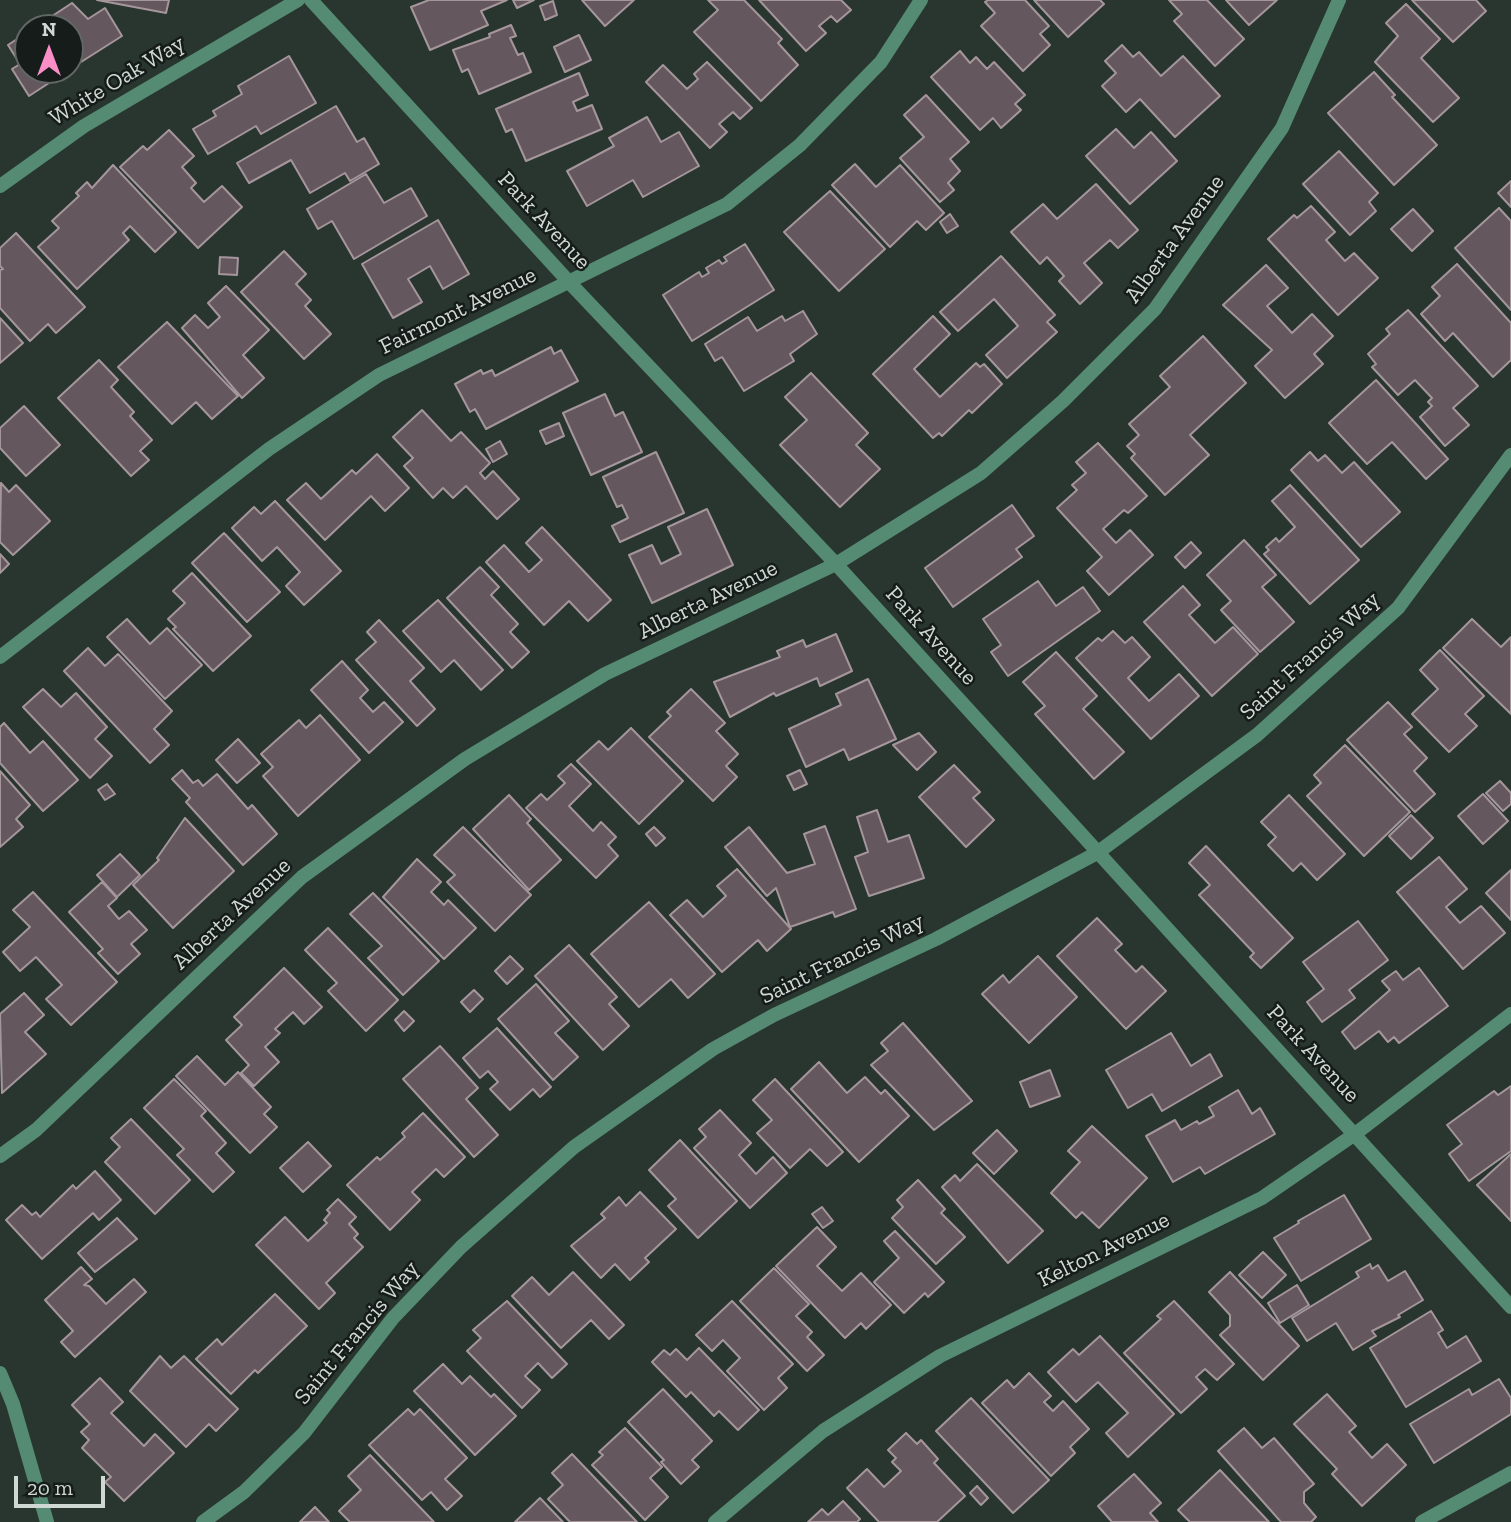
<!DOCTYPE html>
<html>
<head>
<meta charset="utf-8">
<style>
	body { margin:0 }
	#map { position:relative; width:1511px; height:1522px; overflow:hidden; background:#293630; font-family:"Zilla Slab",serif }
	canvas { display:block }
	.north { position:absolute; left:14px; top:14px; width:70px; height:70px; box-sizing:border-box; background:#161c19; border:2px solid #606764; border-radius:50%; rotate:0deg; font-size:19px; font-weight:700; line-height:28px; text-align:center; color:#d0d8d4 }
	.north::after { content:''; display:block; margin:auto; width:24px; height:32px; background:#fa8fc7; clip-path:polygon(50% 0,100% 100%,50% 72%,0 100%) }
	.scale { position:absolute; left:14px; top:1476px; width:91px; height:32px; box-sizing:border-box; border:4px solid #d0d8d4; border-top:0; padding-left:9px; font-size:21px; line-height:24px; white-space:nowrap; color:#d0d8d4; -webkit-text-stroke:5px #161c19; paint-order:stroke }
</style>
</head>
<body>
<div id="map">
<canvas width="1511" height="1522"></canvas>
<div class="north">N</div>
<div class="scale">20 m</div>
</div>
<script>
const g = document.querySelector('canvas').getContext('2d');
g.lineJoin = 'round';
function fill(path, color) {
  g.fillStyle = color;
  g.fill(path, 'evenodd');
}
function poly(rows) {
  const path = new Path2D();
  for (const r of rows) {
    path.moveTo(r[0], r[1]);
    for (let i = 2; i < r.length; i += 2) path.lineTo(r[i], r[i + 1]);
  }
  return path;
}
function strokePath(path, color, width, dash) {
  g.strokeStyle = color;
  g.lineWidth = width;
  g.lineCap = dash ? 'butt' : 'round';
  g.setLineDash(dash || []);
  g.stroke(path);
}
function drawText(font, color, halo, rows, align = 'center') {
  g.font = font + ' "Zilla Slab",serif';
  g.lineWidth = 5;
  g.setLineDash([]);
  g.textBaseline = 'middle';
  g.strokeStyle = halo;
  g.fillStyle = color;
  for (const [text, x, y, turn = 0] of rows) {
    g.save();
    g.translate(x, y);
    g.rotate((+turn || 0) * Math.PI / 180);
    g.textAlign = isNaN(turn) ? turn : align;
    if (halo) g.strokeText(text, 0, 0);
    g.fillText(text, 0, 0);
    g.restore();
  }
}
const building = poly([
	[97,0,169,0,166,13,97,0],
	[429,0,507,0,481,11,488,25,430,50,411,7,429,0],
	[513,0,534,0,517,8,513,0],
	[582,0,634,0,605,26,582,0],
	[708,0,744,0,782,39,778,43,798,65,761,101,694,32,718,10,708,0],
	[759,0,841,0,851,10,837,22,831,16,819,26,826,33,806,51,759,0],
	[988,0,1025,0,1049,26,1040,34,1050,45,1023,71,981,26,995,13,985,2,988,0],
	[1034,0,1100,0,1104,4,1068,37,1034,0],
	[1169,0,1207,0,1244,39,1215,66,1174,21,1182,14,1169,0],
	[1226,0,1277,0,1249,25,1226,0],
	[1412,0,1476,0,1486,11,1453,42,1412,0],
	[553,1,557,15,545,20,540,6,553,1],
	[72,3,88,19,105,8,122,36,70,69,70,28,34,28,72,3],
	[1406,4,1440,39,1421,58,1459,98,1433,122,1375,62,1398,36,1386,23,1406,4],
	[511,25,516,36,510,38,518,55,523,53,531,72,479,94,468,69,462,72,453,50,490,37,489,34,511,25],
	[28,32,28,70,69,70,29,96,12,69,20,64,8,45,28,32],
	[579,35,591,60,565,72,554,47,579,35],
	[1122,45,1133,57,1139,52,1161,76,1183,56,1220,96,1175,137,1140,99,1126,112,1102,86,1116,73,1105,61,1122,45],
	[960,51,970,63,976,57,987,69,994,62,1025,95,1015,104,1021,110,1001,128,993,118,980,130,931,77,960,51],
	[289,56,316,103,261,134,256,126,208,154,193,129,216,116,213,111,242,94,238,86,289,56],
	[707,62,752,108,740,119,733,112,719,124,727,132,710,148,646,82,663,65,687,89,698,79,694,74,707,62],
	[1374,72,1395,95,1392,97,1437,145,1394,185,1328,113,1374,72],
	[579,73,588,95,573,102,577,111,592,105,602,129,526,161,512,129,506,132,496,109,579,73],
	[926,95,969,142,950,159,960,171,948,183,954,190,940,202,900,158,924,137,904,115,926,95],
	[336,106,357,142,364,138,379,164,350,181,345,173,310,193,291,160,249,183,237,163,336,106],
	[647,117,661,142,679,132,699,166,643,197,633,180,587,206,567,171,614,146,609,138,647,117],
	[1116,129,1134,148,1151,132,1177,161,1130,204,1086,156,1116,129],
	[169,130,194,156,182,167,196,183,191,188,204,202,222,186,242,207,198,248,120,167,143,146,147,150,169,130],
	[1339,151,1378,193,1369,202,1376,211,1350,235,1303,184,1339,151],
	[855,164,876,187,900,165,944,213,926,230,917,221,890,247,832,185,855,164],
	[113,165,176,232,155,252,130,226,123,233,129,240,77,289,38,247,59,228,52,221,79,196,76,193,87,182,92,188,113,165],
	[366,174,384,203,411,188,427,216,354,259,332,221,318,229,307,209,366,174],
	[1511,181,1511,207,1498,193,1511,181],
	[1096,184,1138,230,1118,248,1110,240,1084,263,1102,283,1080,304,1059,281,1064,276,1047,257,1040,264,1011,232,1043,204,1057,219,1096,184],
	[830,191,885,249,839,291,784,232,830,191],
	[1311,206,1335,232,1326,240,1345,261,1354,253,1378,278,1338,315,1268,239,1294,215,1297,218,1311,206],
	[1499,208,1511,221,1511,310,1455,248,1499,208],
	[1413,209,1433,231,1412,251,1391,229,1413,209],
	[950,214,958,226,947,233,940,222,950,214],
	[438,220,469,274,443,289,430,266,408,279,422,302,393,318,362,264,438,220],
	[16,233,85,307,56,333,48,324,30,341,0,308,0,270,3,269,0,266,0,248,16,233],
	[745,244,774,290,692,341,663,295,699,272,702,277,709,273,706,268,719,260,722,264,727,261,724,257,745,244],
	[284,251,306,274,296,284,311,300,305,306,331,334,304,359,241,292,284,251],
	[1001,256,1055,315,1047,322,1057,332,1007,378,986,355,1018,326,994,299,958,331,940,312,1001,256],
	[220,257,238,258,237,275,219,274,220,257],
	[1457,264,1511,323,1511,360,1493,377,1453,333,1445,341,1421,314,1440,296,1432,287,1457,264],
	[1266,265,1288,288,1267,306,1292,333,1312,314,1333,336,1314,354,1323,364,1285,398,1255,366,1272,350,1223,305,1266,265],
	[226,286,269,330,243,355,264,378,242,398,182,328,195,315,208,328,220,317,208,303,226,286],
	[1408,310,1478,386,1453,408,1469,425,1445,446,1420,417,1432,406,1428,402,1432,398,1415,380,1398,395,1372,367,1376,364,1368,354,1390,334,1386,329,1408,310],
	[803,311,817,334,790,354,794,361,744,391,722,357,715,361,705,344,748,317,757,331,782,316,785,321,803,311],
	[933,316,950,334,914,369,940,397,976,363,980,367,984,364,1002,384,972,413,969,410,942,436,939,433,933,438,873,374,933,316],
	[0,318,23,343,0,363,0,318],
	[167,322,238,396,212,419,196,402,172,424,118,367,167,322],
	[1203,336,1246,383,1190,435,1209,455,1165,495,1131,458,1135,454,1127,446,1139,435,1129,424,1170,387,1160,376,1203,336],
	[551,347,554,354,561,350,578,381,486,429,475,409,470,412,455,384,481,370,483,374,492,370,495,376,551,347],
	[99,360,118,380,111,387,134,412,130,416,152,440,140,451,149,460,131,476,58,398,99,360],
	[811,373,868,433,856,445,880,469,840,507,780,445,807,420,785,397,811,373],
	[1376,380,1448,459,1426,479,1392,442,1367,464,1329,423,1376,380],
	[605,394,615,416,623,412,642,452,591,475,563,413,605,394],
	[24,406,60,445,26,476,0,448,0,428,24,406],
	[422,410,451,441,461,432,490,463,480,473,485,479,493,471,519,499,497,519,466,486,453,498,443,488,433,498,404,466,413,458,393,437,422,410],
	[559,423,564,436,546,444,540,431,559,423],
	[500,441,507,454,493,462,486,449,500,441],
	[1098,443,1147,496,1128,513,1124,510,1103,529,1116,543,1130,530,1153,555,1109,595,1087,571,1102,557,1057,508,1077,490,1072,485,1086,473,1076,462,1098,443],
	[656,452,684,513,620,542,612,526,628,518,622,505,617,507,603,477,656,452],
	[1310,452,1318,461,1325,455,1342,473,1354,462,1400,512,1361,547,1291,470,1310,452],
	[377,454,409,488,385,511,371,496,325,540,287,500,306,483,321,499,352,470,356,474,377,454],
	[1,483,9,492,16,485,50,521,13,555,0,542,1,483],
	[1290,485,1359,560,1310,604,1264,554,1269,550,1266,547,1276,538,1279,542,1295,527,1272,501,1290,485],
	[275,501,341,571,304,605,286,586,300,572,277,547,262,561,232,528,254,507,261,514,275,501],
	[1012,505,1034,536,1016,549,1022,557,953,607,925,568,1012,505],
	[707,509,733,565,652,603,629,555,652,545,661,564,681,554,668,527,707,509],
	[542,527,611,600,588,621,569,601,544,625,486,562,504,545,529,572,542,560,526,543,542,527],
	[224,533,280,592,247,622,192,563,224,533],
	[1244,540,1276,575,1262,587,1294,622,1260,652,1221,610,1231,601,1207,575,1244,540],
	[1191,542,1201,553,1185,568,1175,557,1191,542],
	[0,554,9,564,0,573,0,554],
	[480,567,499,587,491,595,518,624,510,632,529,652,512,668,447,598,480,567],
	[192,573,251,636,213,671,173,629,176,627,168,619,185,603,173,591,192,573],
	[1038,581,1056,606,1083,587,1100,611,1008,676,991,652,1001,645,983,619,1038,581],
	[1183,586,1200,605,1189,615,1215,643,1233,627,1258,654,1212,696,1144,622,1183,586],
	[438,600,503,670,481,690,454,660,441,672,403,631,438,600],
	[127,619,150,644,167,628,202,665,165,699,107,637,127,619],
	[1472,619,1501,647,1511,637,1511,714,1443,648,1472,619],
	[379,620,424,668,410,681,435,709,417,726,356,660,376,642,367,632,379,620],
	[1113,631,1125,643,1132,637,1150,657,1128,678,1149,701,1179,674,1199,696,1151,739,1076,658,1098,638,1102,641,1113,631],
	[836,634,852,671,820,686,817,678,776,696,774,693,730,717,714,682,780,657,777,651,803,640,806,647,836,634],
	[88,648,105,666,118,654,172,711,154,729,169,745,150,763,64,671,88,648],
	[1440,650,1484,696,1465,714,1477,726,1449,752,1412,714,1438,689,1420,670,1440,650],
	[1056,652,1097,696,1083,709,1124,752,1094,779,1035,714,1045,706,1023,682,1056,652],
	[342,661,368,690,360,698,373,712,384,702,403,722,369,753,311,690,342,661],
	[868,679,896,739,849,760,844,749,806,767,789,729,841,705,836,694,868,679],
	[43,689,61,707,76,693,107,727,95,739,112,756,90,778,23,707,43,689],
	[691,689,725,723,716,731,738,754,726,766,737,777,713,801,649,737,671,716,667,712,691,689],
	[1388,702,1412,727,1404,734,1427,758,1414,771,1435,794,1415,812,1347,740,1388,702],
	[320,715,360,760,298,816,263,776,273,767,261,754,299,720,306,728,320,715],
	[4,723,30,753,43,741,78,780,43,811,0,763,0,727,4,723],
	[631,728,683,781,639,824,577,761,599,741,608,750,631,728],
	[919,733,936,752,917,770,893,745,919,733],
	[238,739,260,763,237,783,216,760,238,739],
	[1345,745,1410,812,1364,856,1307,796,1321,783,1314,775,1345,745],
	[571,764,591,784,569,806,593,831,601,822,616,837,608,845,618,856,596,878,526,808,541,794,547,800,565,783,558,776,571,764],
	[954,765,980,792,973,798,994,820,966,847,919,797,954,765],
	[182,770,193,783,198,780,203,786,217,774,248,809,252,805,277,834,243,865,186,802,190,798,172,779,182,770],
	[800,770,807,784,794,790,787,776,800,770],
	[0,771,30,805,16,819,23,827,0,847,0,771],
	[1500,781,1511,793,1511,804,1503,811,1486,793,1500,781],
	[107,784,115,794,105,800,98,790,107,784],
	[1483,794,1508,821,1483,844,1458,816,1483,794],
	[509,795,531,819,527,823,561,860,529,890,473,829,509,795],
	[1289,795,1345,854,1317,880,1301,863,1293,871,1268,845,1276,837,1261,822,1289,795],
	[877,810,888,842,909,835,924,878,869,896,855,857,868,852,857,817,877,810],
	[1411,815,1433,838,1411,859,1389,836,1411,815],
	[185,818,234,871,173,928,133,885,159,860,157,858,185,818],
	[825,826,856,909,835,917,833,912,790,927,776,888,767,896,725,847,749,827,787,873,815,864,804,834,825,826],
	[463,827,531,895,495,931,447,882,455,875,434,855,463,827],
	[654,827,665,838,656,846,646,834,654,827],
	[1206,846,1293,938,1261,968,1250,957,1254,953,1199,895,1210,885,1189,863,1206,846],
	[120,854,140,875,117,897,97,875,120,854],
	[1439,857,1467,889,1446,907,1460,923,1481,906,1505,933,1463,969,1397,892,1439,857],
	[417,859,441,882,431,892,444,905,448,900,476,928,444,959,383,897,417,859],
	[737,869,791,929,767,951,758,940,722,972,670,915,687,900,703,917,726,896,717,886,737,869],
	[1511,870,1511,920,1486,893,1511,870],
	[102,882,117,898,108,906,119,919,129,911,147,930,131,944,140,954,118,974,98,953,103,949,69,912,102,882],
	[33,892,117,982,71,1025,46,999,62,985,36,957,20,971,3,952,30,927,13,910,33,892],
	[373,893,439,961,403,995,368,958,382,946,350,914,373,893],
	[649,902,715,974,688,998,671,979,639,1007,591,954,649,902],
	[1097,918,1122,944,1115,950,1136,972,1142,966,1166,991,1126,1029,1057,956,1097,918],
	[1358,921,1388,960,1349,990,1355,998,1322,1022,1307,1002,1324,989,1303,962,1358,921],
	[328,928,398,1000,366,1031,328,991,337,983,305,950,328,928],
	[569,945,617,997,609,1004,629,1026,603,1050,535,976,569,945],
	[510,956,523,969,507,984,495,971,510,956],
	[1038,956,1077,997,1029,1043,982,994,1003,975,1009,983,1038,956],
	[284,968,322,1007,304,1024,293,1012,275,1029,280,1033,265,1047,279,1062,254,1086,241,1073,249,1065,226,1040,242,1025,234,1017,284,968],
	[1419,968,1448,1006,1399,1043,1394,1037,1388,1042,1379,1031,1355,1049,1342,1032,1390,990,1382,981,1396,971,1403,980,1419,968],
	[536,984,569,1021,555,1033,578,1057,553,1080,498,1019,536,984],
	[474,990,483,999,470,1012,461,1002,474,990],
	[24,993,44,1015,25,1032,46,1054,2,1093,0,1014,24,993],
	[404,1011,414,1021,404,1031,395,1020,404,1011],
	[903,1023,972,1101,934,1130,871,1065,888,1051,881,1043,903,1023],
	[497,1028,551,1087,540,1097,533,1089,510,1110,490,1089,498,1082,488,1071,480,1078,463,1058,497,1028],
	[1171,1033,1191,1066,1210,1054,1222,1076,1162,1111,1152,1094,1128,1108,1106,1070,1171,1033],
	[440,1046,478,1088,466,1099,498,1135,474,1157,403,1079,440,1046],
	[197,1056,225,1085,238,1072,271,1107,264,1114,277,1127,250,1153,176,1076,197,1056],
	[819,1062,847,1093,865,1077,881,1094,885,1090,909,1116,859,1162,791,1089,819,1062],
	[1050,1070,1060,1096,1030,1107,1020,1082,1050,1070],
	[174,1079,206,1111,201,1116,226,1143,216,1153,234,1172,213,1192,177,1155,184,1149,144,1108,174,1079],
	[775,1079,843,1152,827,1166,810,1149,790,1168,757,1133,772,1120,753,1100,775,1079],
	[1511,1086,1511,1151,1469,1181,1449,1154,1462,1144,1447,1125,1494,1091,1498,1095,1511,1086],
	[1238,1090,1252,1114,1260,1108,1275,1134,1205,1174,1200,1167,1173,1182,1146,1136,1175,1120,1181,1130,1197,1121,1199,1124,1214,1116,1209,1107,1238,1090],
	[720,1110,751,1143,739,1155,756,1174,773,1157,787,1173,750,1208,694,1148,706,1137,699,1129,720,1110],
	[423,1113,465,1157,444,1177,436,1169,412,1192,420,1200,390,1230,347,1185,377,1157,380,1160,405,1137,402,1133,423,1113],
	[131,1119,190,1180,155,1214,105,1162,120,1147,111,1138,131,1119],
	[1092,1126,1147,1178,1099,1228,1082,1212,1076,1218,1051,1193,1080,1162,1068,1151,1092,1126],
	[997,1130,1017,1151,994,1174,973,1153,997,1130],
	[680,1140,737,1201,698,1238,668,1206,676,1199,649,1170,680,1140],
	[308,1142,331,1166,303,1192,280,1168,308,1142],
	[1511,1154,1511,1221,1477,1185,1511,1154],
	[977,1164,1043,1231,1008,1263,942,1187,955,1175,960,1181,977,1164],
	[95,1171,121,1200,99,1220,93,1213,42,1259,6,1220,22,1205,32,1215,36,1212,40,1217,73,1185,76,1189,95,1171],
	[918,1180,945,1209,941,1213,965,1237,936,1264,892,1218,903,1207,897,1200,918,1180],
	[640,1192,676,1229,645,1258,649,1262,630,1280,615,1264,601,1278,571,1246,605,1218,601,1214,619,1197,626,1206,640,1192],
	[1344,1195,1371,1239,1301,1281,1274,1238,1299,1223,1298,1221,1344,1195],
	[338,1199,356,1217,349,1224,358,1234,354,1238,363,1247,326,1283,335,1293,319,1309,256,1245,285,1217,308,1241,327,1223,324,1220,330,1213,327,1210,338,1199],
	[822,1207,833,1221,823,1228,812,1214,822,1207],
	[117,1218,137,1239,95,1272,78,1253,117,1218],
	[817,1227,836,1247,817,1266,842,1291,861,1273,891,1305,866,1329,861,1323,845,1338,776,1266,817,1227],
	[895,1231,944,1282,928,1297,925,1293,904,1313,874,1282,899,1258,884,1241,895,1231],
	[1263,1252,1286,1275,1262,1298,1239,1275,1263,1252],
	[1370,1264,1372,1269,1378,1265,1388,1281,1405,1271,1423,1300,1398,1315,1400,1317,1372,1331,1376,1336,1353,1350,1336,1323,1307,1341,1292,1318,1359,1277,1356,1272,1370,1264],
	[81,1267,92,1279,84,1285,89,1286,106,1304,134,1279,146,1292,75,1357,61,1342,73,1331,45,1300,81,1267],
	[774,1268,809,1304,796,1316,812,1332,807,1337,824,1355,807,1371,740,1301,774,1268],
	[573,1272,624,1325,609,1339,591,1320,561,1348,512,1296,532,1277,549,1295,573,1272],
	[1230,1272,1299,1346,1263,1380,1220,1335,1230,1326,1230,1315,1209,1292,1230,1272],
	[1297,1285,1309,1305,1280,1323,1268,1303,1297,1285],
	[275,1294,307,1326,258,1373,255,1370,231,1394,196,1359,217,1339,222,1345,275,1294],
	[507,1301,567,1364,552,1378,538,1363,525,1376,540,1390,522,1408,467,1351,481,1338,473,1330,507,1301],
	[732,1301,793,1364,778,1378,787,1388,764,1410,727,1371,740,1358,723,1340,712,1351,696,1335,732,1301],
	[1174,1301,1234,1364,1217,1380,1205,1369,1196,1377,1207,1389,1181,1413,1124,1353,1161,1319,1157,1316,1174,1301],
	[1431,1311,1443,1330,1438,1333,1447,1348,1466,1336,1481,1361,1406,1407,1370,1348,1431,1311],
	[1100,1336,1174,1414,1128,1457,1106,1433,1128,1413,1098,1382,1076,1402,1048,1372,1073,1349,1079,1355,1100,1336],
	[699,1348,759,1410,738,1430,719,1411,714,1416,691,1392,686,1397,652,1362,664,1350,670,1355,676,1349,687,1360,699,1348],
	[160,1356,171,1368,184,1356,238,1409,216,1431,209,1424,186,1447,130,1391,160,1356],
	[443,1364,462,1384,470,1376,491,1397,494,1394,516,1416,475,1455,414,1391,443,1364],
	[1029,1373,1051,1396,1044,1402,1053,1411,1063,1401,1089,1429,1070,1447,1075,1453,1051,1476,982,1403,1007,1380,1014,1388,1029,1373],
	[100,1378,123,1402,111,1413,144,1446,155,1434,174,1453,124,1501,105,1482,111,1477,82,1448,89,1440,81,1432,90,1424,72,1405,100,1378],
	[1499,1379,1511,1398,1511,1414,1434,1463,1410,1424,1469,1389,1472,1395,1499,1379],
	[663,1389,712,1441,692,1460,699,1467,681,1484,661,1462,664,1460,628,1422,663,1389],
	[1327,1394,1356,1426,1349,1432,1372,1458,1387,1444,1406,1465,1362,1506,1332,1474,1337,1469,1294,1424,1327,1394],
	[971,1398,1049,1480,1013,1513,936,1431,971,1398],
	[408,1409,414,1415,420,1409,467,1458,445,1479,462,1496,447,1510,431,1492,422,1500,369,1445,408,1409],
	[625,1428,662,1467,650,1478,668,1497,645,1520,592,1465,603,1455,599,1452,625,1428],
	[1244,1428,1262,1448,1274,1438,1314,1484,1304,1492,1304,1503,1316,1517,1311,1522,1281,1522,1218,1451,1244,1428],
	[906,1433,917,1444,921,1440,938,1459,934,1463,965,1496,937,1522,879,1522,847,1488,867,1469,884,1487,901,1471,892,1462,896,1458,888,1450,906,1433],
	[572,1454,637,1522,570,1522,548,1499,563,1485,552,1473,572,1454],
	[370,1455,434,1522,350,1522,339,1511,361,1490,348,1476,370,1455],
	[1220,1470,1269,1522,1190,1522,1178,1510,1220,1470],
	[1134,1474,1161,1503,1150,1513,1158,1522,1112,1522,1098,1506,1134,1474],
	[977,1486,988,1498,981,1505,970,1493,977,1486],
	[540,1498,563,1522,515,1522,540,1498],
	[843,1501,860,1519,857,1522,808,1522,822,1509,828,1515,843,1501],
	[315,1507,329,1522,300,1522,315,1507]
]);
const minor = poly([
	[311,0,569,282,836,564,1511,1307],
	[0,186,84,126,298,0],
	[0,657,269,449,379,375,727,204,800,145,881,62,921,0],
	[0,1156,36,1130,302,877,465,759,605,674,836,564,981,473,1063,401,1155,309,1282,128,1339,0],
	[0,1373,13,1404,47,1522],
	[203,1522,244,1492,304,1433,393,1318,461,1247,574,1147,713,1049,774,1015,936,939,1097,853,1257,735,1398,608,1511,455],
	[715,1522,823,1431,940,1356,1262,1198,1355,1134,1511,1014],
	[1422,1522,1511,1473]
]);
const streetNames = [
	["White Oak Way",117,81,-31],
	["Park Avenue",544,221,47],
	["Alberta Avenue",1175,239,-54],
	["Fairmont Avenue",458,311,-26],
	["Alberta Avenue",708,600,-26],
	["Park Avenue",931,636,48],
	["Saint Francis Way",1310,656,-42],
	["Alberta Avenue",232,914,-43],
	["Saint Francis Way",842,959,-26],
	["Park Avenue",1313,1054,47],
	["Kelton Avenue",1104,1250,-26],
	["Saint Francis Way",357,1333,-50]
];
fill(building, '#64575d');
strokePath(building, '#a5969c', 2);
strokePath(minor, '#558b73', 14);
drawText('23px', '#d0d8d4', '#161c19', streetNames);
</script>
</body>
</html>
